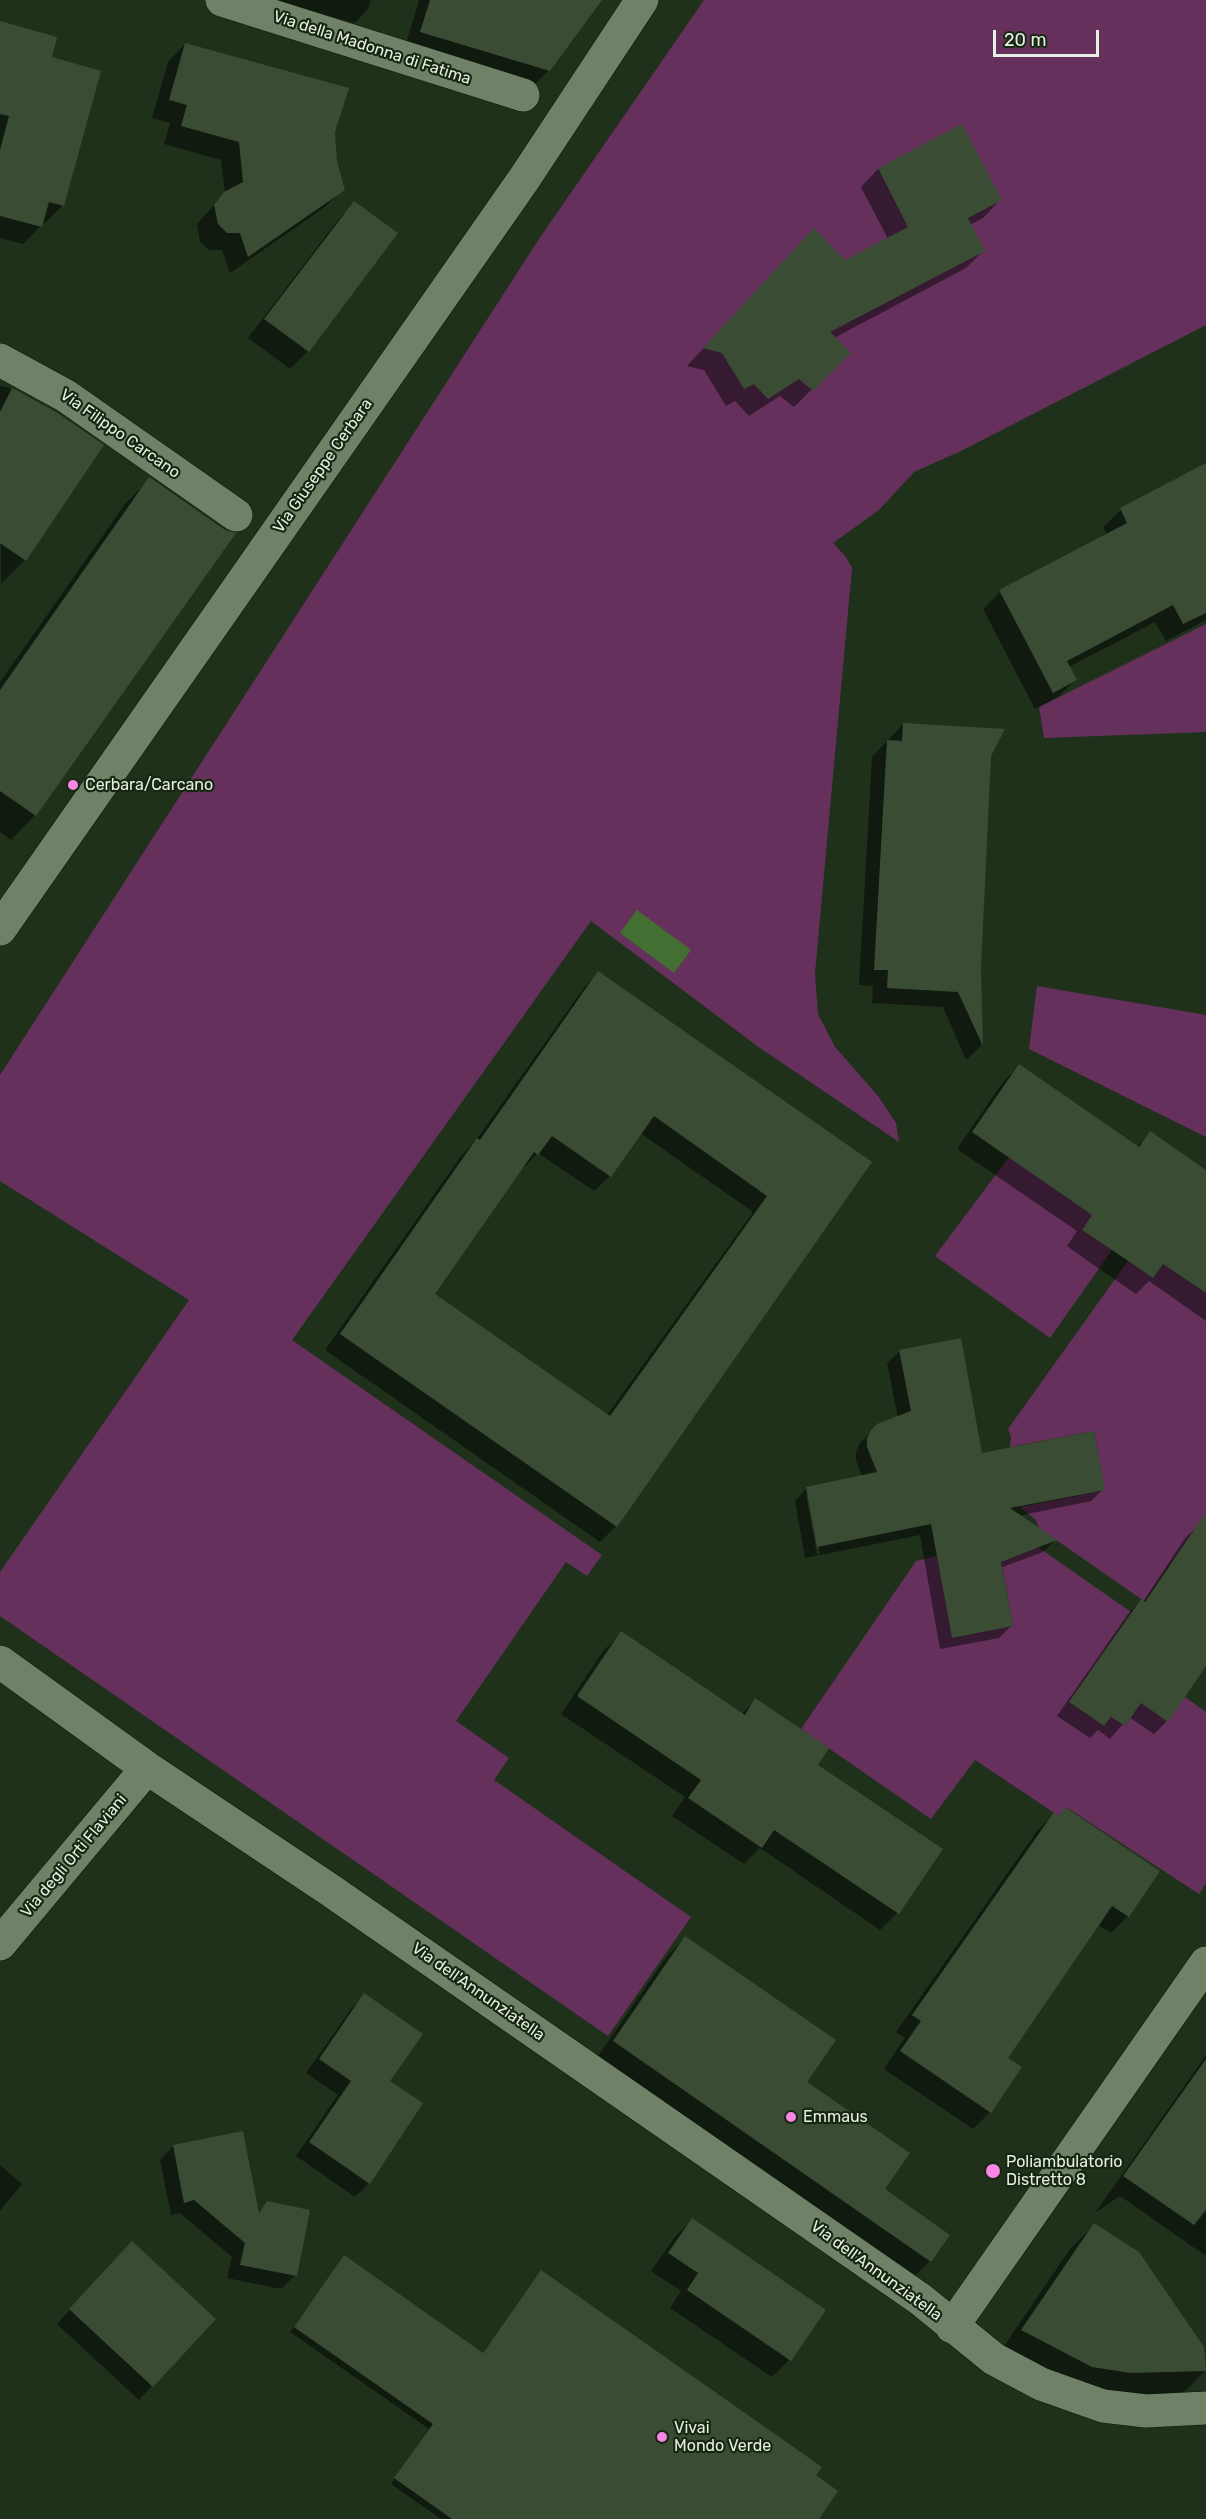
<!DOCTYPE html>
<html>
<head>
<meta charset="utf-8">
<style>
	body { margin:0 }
	#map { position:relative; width:1206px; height:2519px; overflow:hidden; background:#20311b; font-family:Rubik,sans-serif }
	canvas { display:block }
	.scale { position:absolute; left:993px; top:30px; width:106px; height:27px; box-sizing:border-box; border:3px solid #e5f0e2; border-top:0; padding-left:8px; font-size:18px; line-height:21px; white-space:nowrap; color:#e5f0e2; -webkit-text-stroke:4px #172711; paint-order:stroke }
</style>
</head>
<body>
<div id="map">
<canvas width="1206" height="2519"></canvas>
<div class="scale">20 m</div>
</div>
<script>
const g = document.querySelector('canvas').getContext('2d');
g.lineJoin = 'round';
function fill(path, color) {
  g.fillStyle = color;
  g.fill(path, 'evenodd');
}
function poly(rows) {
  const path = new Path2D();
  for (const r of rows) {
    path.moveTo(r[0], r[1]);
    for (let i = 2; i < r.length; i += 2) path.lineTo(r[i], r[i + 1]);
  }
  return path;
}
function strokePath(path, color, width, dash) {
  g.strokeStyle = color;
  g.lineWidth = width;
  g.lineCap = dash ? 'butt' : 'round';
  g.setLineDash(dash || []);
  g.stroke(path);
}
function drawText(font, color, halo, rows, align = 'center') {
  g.font = font + ' Rubik,sans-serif';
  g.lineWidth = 4.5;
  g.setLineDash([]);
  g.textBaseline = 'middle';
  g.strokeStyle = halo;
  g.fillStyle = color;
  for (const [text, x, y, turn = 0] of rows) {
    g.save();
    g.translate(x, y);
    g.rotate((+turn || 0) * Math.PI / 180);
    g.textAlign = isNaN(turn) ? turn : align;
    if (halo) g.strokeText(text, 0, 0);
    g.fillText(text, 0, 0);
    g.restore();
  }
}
const green = poly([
	[704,0,1206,0,1206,325,963,450,914,472,879,510,833,543,846,557,852,568,815,973,818,1014,835,1047,878,1096,896,1123,899,1142,757,1046,591,921,292,1340,602,1555,587,1576,566,1562,456,1721,509,1758,494,1780,691,1917,608,2036,0,1616,0,1572,189,1300,0,1181,0,1075,539,239],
	[1206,624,1206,732,1044,738,1039,707],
	[1037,986,1206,1015,1206,1137,1029,1049],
	[1009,1157,1092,1215,1082,1230,1112,1250,1050,1338,935,1256],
	[1128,1261,1153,1278,1163,1264,1206,1293,1206,1528,1198,1524,1144,1601,1039,1528,1036,1520,1020,1507,1105,1490,1094,1431,1010,1447,1011,1437,1008,1429],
	[998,1544,1035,1545,1131,1612,1070,1703,1104,1726,1111,1717,1125,1726,1141,1703,1168,1721,1185,1697,1206,1712,1206,1883,1199,1894,1066,1807,1059,1816,975,1760,931,1819,801,1729,916,1561,937,1556,952,1638,1013,1626]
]);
const water = poly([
	[637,910,691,950,674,973,620,933]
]);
const shadow = poly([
	[247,0,371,0,368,9,355,23,297,7],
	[419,0,600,0,549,70,531,88,404,50],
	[0,23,50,58,63,205,45,223,42,222,41,226,23,244,0,238],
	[185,44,334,132,335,162,343,189,325,207,230,273,222,250,209,250,200,242,197,224,225,193,221,160,164,144,170,123,152,118,168,62],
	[961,126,1000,200,983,218,970,225,983,251,966,268,834,338,849,353,794,407,780,396,749,416,735,401,726,406,704,370,687,366,796,248,845,262,888,239,861,187,878,169],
	[354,203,395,233,308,351,290,369,248,338,337,221],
	[0,386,7,387,55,413,25,560,1,584],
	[1200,467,1206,479,1206,620,1166,641,1155,622,1069,667,1075,680,1058,697,1035,709,983,609,1000,592,1107,535,1103,527,1121,510],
	[150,479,35,815,11,840,0,832,0,682,125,504],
	[903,724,990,756,980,968,981,1046,966,1060,943,1007,872,1003,873,986,859,985,872,757],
	[598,973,870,1162,616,1526,600,1542,325,1350,461,1156,476,1140,583,989],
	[640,1133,753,1212,607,1415,433,1294,521,1170,538,1153,594,1191,610,1176],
	[1019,1066,1137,1147,1150,1133,1206,1171,1206,1321,1149,1281,1136,1294,1095,1266,1067,1246,1077,1231,957,1149,1003,1082],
	[900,1351,981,1454,1103,1489,1091,1501,1018,1516,1054,1541,1043,1552,1000,1568,1011,1626,999,1638,940,1649,920,1535,805,1558,795,1501,807,1488,862,1477,856,1460,856,1452,859,1444,878,1425,898,1418,887,1363],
	[806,1495,809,1495,820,1554,817,1554],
	[1199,1525,1206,1530,1206,1663,1167,1721,1154,1734,1129,1717,1110,1739,1098,1730,1090,1738,1057,1716,1128,1614,1141,1600,1143,1602,1185,1538],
	[622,1633,741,1714,756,1700,816,1765,897,1913,880,1930,760,1848,744,1864,672,1816,685,1797,561,1714,604,1650],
	[1065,1809,1158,1871,1128,1916,1111,1933,1098,1925,1006,2058,990,2112,973,2129,884,2069,905,2038,896,2032,1037,1831,1054,1814,1058,1817],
	[685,1938,882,2189,930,2261,913,2278,596,2059,667,1956],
	[365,1995,369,2183,355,2197,296,2156,338,2095,306,2073,351,2009],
	[1206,2055,1206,2256,1120,2196,1095,2213],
	[173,2146,258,2213,267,2203,295,2275,281,2289,227,2278,232,2257,180,2213,171,2215,160,2160],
	[0,2165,22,2184,0,2211],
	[692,2220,789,2360,772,2377,670,2308,681,2291,651,2271,674,2238],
	[1094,2225,1206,2370,1181,2395,1106,2396,998,2355,1070,2249],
	[118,2257,152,2386,139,2400,57,2324],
	[340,2262,482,2354,536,2277,814,2476,817,2519,441,2519,391,2484,429,2429,290,2332]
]);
const building = poly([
	[430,0,602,0,550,71,420,32],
	[0,21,57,37,52,57,101,71,64,206,49,202,42,227,0,216,0,150,9,116,0,114],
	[185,43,349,88,335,132,337,162,345,190,248,257,240,233,227,233,218,224,214,205,224,192,243,182,239,142,181,126,187,105,169,100],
	[962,124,1002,200,968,218,985,251,830,332,851,353,813,391,799,379,768,399,754,384,744,389,722,353,703,348,814,228,845,260,908,227,878,168],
	[354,201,398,233,309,352,264,319],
	[12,388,56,412,104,445,26,561,0,543,0,412],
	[1206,463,1206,613,1183,624,1173,605,1067,661,1077,680,1053,693,999,590,1127,523,1120,508],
	[149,477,225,530,236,533,36,816,0,791,0,690],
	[903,723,1005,729,991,756,981,968,983,1046,958,992,887,988,888,970,874,970,887,740,902,741],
	[598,971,872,1162,617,1527,340,1334,477,1138,480,1140],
	[654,1116,767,1196,610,1416,435,1294,534,1152,538,1155,552,1136,611,1177],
	[1019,1064,1139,1147,1150,1131,1206,1170,1206,1293,1163,1264,1153,1278,1112,1250,1082,1230,1092,1215,972,1132],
	[961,1338,982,1453,1094,1431,1105,1490,1010,1508,1057,1540,1001,1562,1013,1626,952,1638,931,1524,817,1547,806,1487,877,1472,867,1447,867,1438,871,1430,877,1424,911,1411,899,1350],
	[1206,1512,1206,1666,1168,1722,1141,1703,1125,1726,1111,1717,1104,1726,1069,1702,1141,1599,1145,1602],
	[621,1631,745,1715,755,1698,829,1748,818,1765,943,1849,899,1914,774,1830,762,1848,688,1798,701,1780,577,1696],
	[1065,1807,1160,1871,1129,1917,1112,1906,1008,2058,1022,2067,991,2113,900,2051,921,2021,912,2015,1054,1812,1059,1816],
	[685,1936,836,2040,807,2082,910,2153,885,2189,950,2235,931,2262,613,2041],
	[364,1993,423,2034,390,2081,423,2103,370,2184,309,2142,351,2081,319,2059],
	[1206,2059,1206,2210,1194,2225,1123,2176],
	[243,2131,259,2213,267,2201,310,2210,297,2276,240,2265,245,2243,194,2200,184,2203,173,2145],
	[692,2218,826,2310,791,2361,687,2290,698,2273,668,2253],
	[1094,2223,1139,2252,1204,2347,1206,2371,1131,2373,1092,2367,1021,2330],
	[132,2241,216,2319,153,2387,69,2309],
	[344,2255,483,2353,541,2270,822,2467,816,2475,838,2491,819,2519,452,2519,394,2478,433,2424,294,2327]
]);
const street = poly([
	[222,0,523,95],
	[0,360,66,396,236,515],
	[0,929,524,179,642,0],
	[0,1662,147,1768,330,1890,920,2299,994,2359,1041,2384,1103,2406,1146,2411,1206,2408],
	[0,1944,147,1768],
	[952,2327,1206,1963]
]);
const markers = [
	[73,785,6,"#fa87e6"],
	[791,2117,6,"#fa87e6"],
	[993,2171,8,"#fa87e6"],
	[662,2437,6,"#fa87e6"]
];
const streetNames = [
	["Via della Madonna di Fatima",372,48,18],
	["Via Filippo Carcano",120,434,35],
	["Via Giuseppe Cerbara",323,466,-55],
	["Via degli Orti Flaviani",74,1856,-50],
	["Via dell'Annunziatella",478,1992,35],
	["Via dell'Annunziatella",876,2271,36]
];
const poiNames = [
	["Cerbara/Carcano",85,785],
	["Emmaus",803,2117],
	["Poliambulatorio",1006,2162],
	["Distretto 8",1006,2180],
	["Vivai",674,2428],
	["Mondo Verde",674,2446]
];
fill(green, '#65315c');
fill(water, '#436f32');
fill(shadow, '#0007');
fill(building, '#3b4c35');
strokePath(street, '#091804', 34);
strokePath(street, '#6f8268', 33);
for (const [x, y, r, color] of markers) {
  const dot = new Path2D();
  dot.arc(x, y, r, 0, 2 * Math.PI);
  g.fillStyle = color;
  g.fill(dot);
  strokePath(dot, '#172711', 2);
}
drawText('16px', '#e5f0e2', '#172711', streetNames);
drawText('16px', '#e5f0e2', '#172711', poiNames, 'left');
</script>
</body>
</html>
